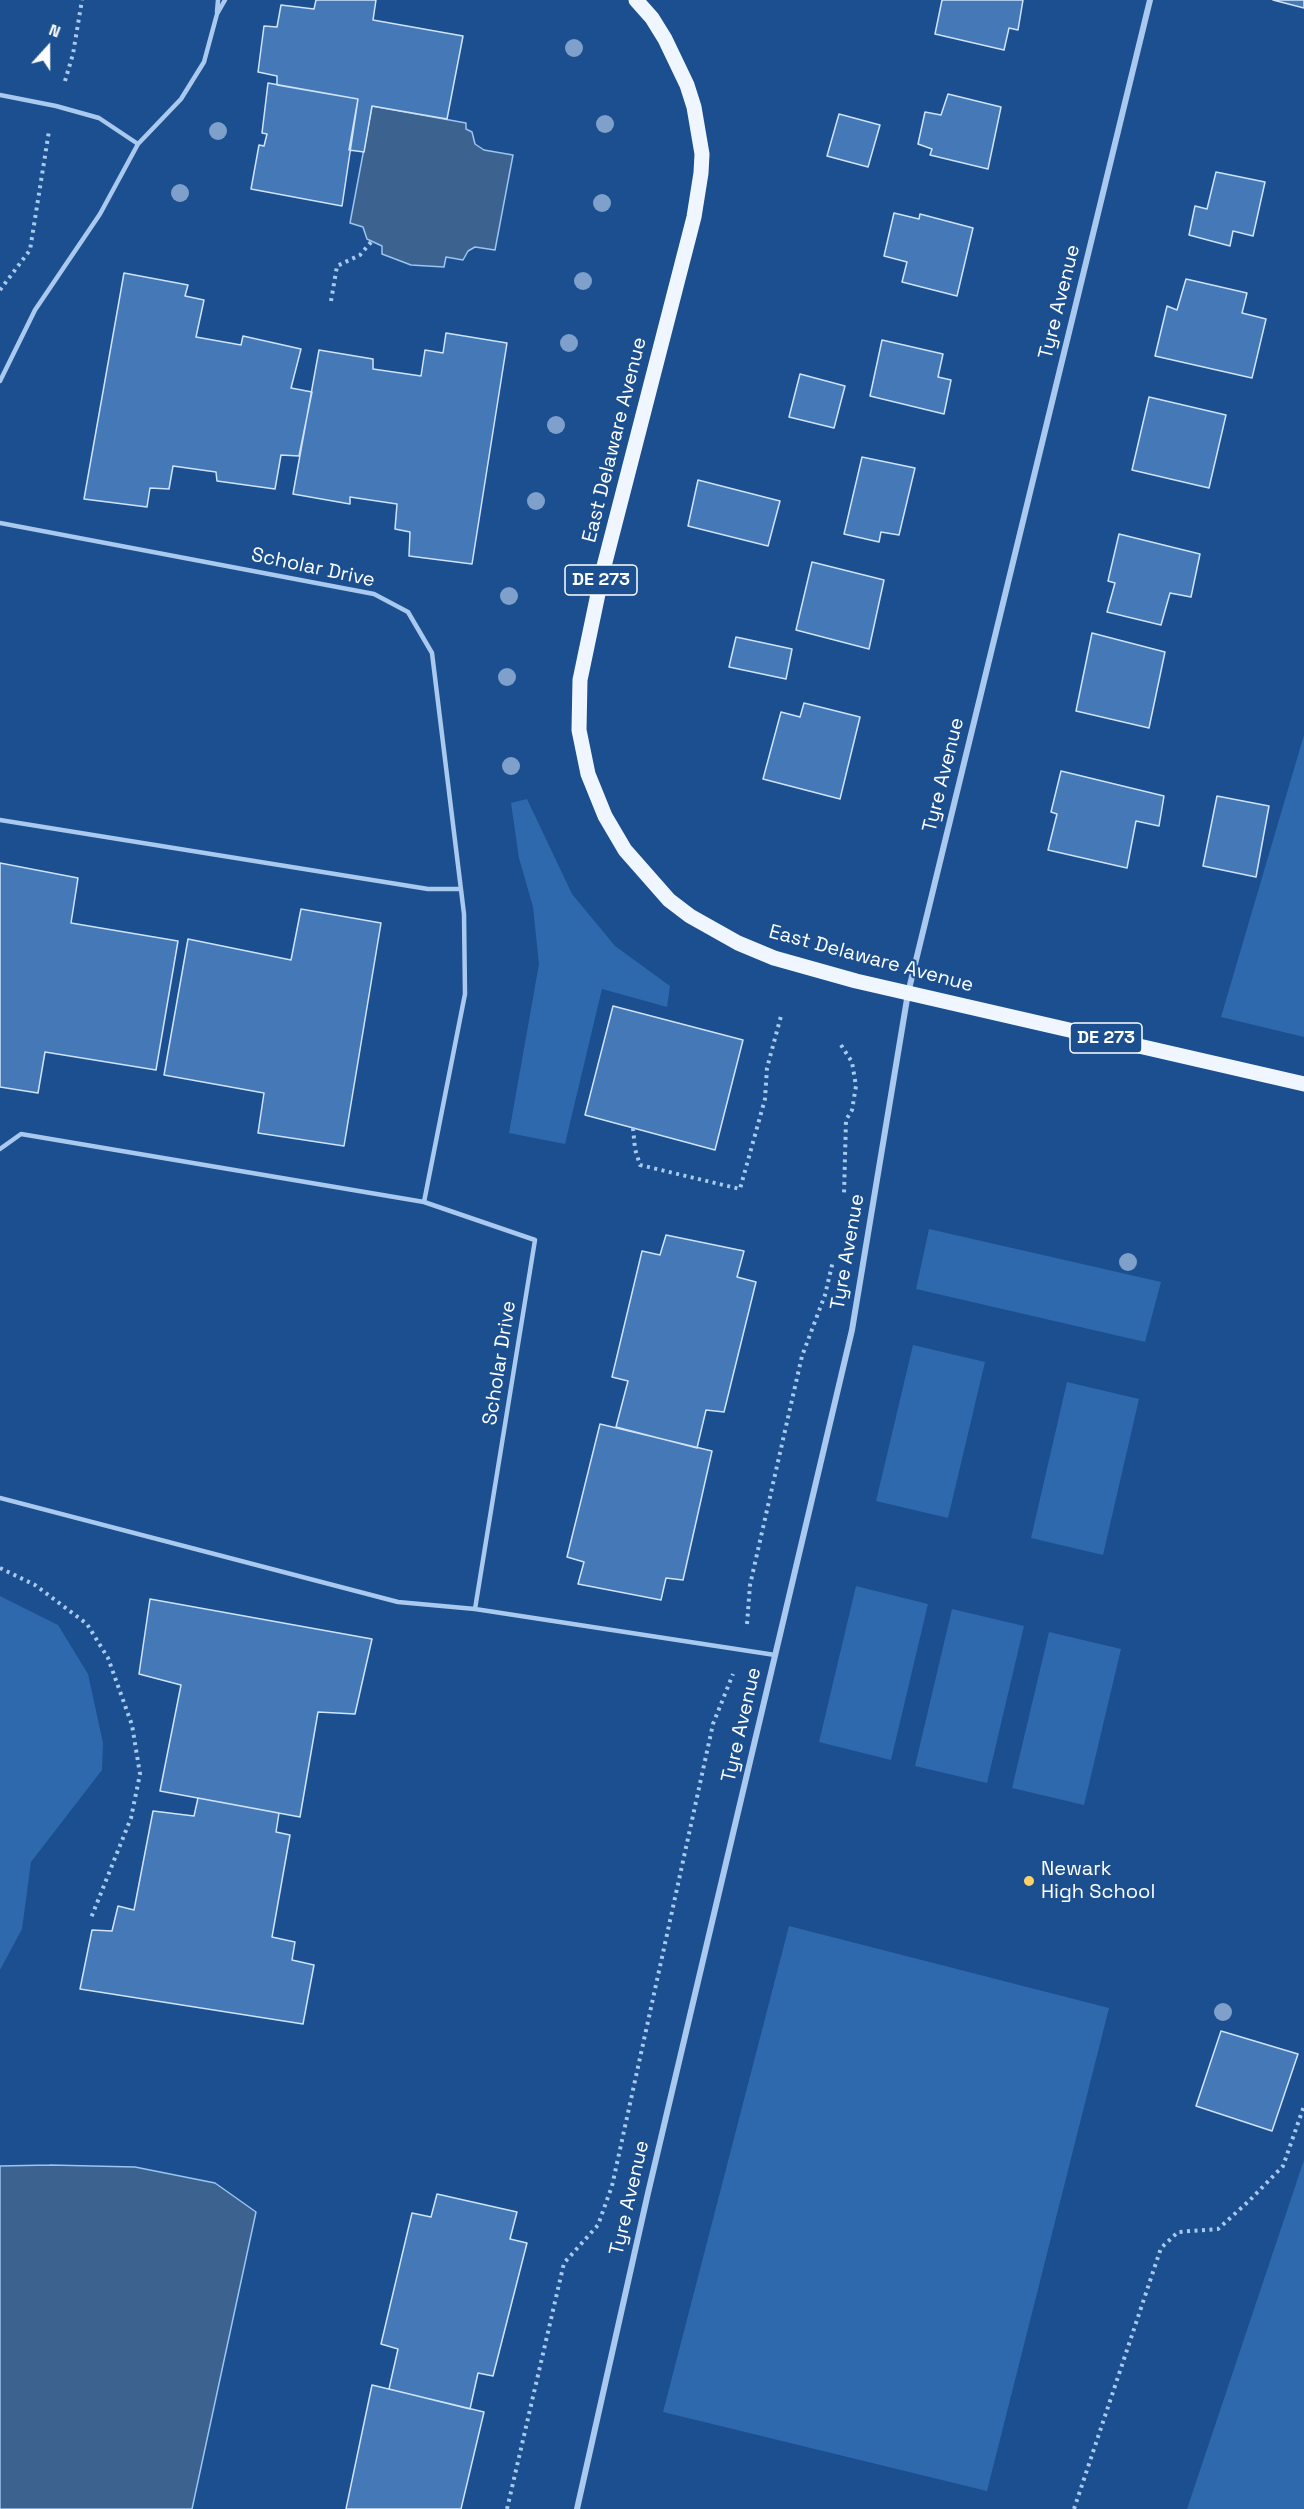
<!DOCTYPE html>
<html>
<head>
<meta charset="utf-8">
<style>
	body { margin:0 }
	#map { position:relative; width:1304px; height:2509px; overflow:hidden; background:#1b4f8f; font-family:"Space Grotesk",sans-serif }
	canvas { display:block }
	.north { position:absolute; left:18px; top:18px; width:60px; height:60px; -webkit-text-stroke:4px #1b4f8f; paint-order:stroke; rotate:21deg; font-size:16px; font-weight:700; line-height:24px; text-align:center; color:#fff }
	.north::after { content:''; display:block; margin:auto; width:21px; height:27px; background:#fff; clip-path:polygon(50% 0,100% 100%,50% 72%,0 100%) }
</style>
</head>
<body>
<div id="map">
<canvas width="1304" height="2509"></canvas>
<div class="north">N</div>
</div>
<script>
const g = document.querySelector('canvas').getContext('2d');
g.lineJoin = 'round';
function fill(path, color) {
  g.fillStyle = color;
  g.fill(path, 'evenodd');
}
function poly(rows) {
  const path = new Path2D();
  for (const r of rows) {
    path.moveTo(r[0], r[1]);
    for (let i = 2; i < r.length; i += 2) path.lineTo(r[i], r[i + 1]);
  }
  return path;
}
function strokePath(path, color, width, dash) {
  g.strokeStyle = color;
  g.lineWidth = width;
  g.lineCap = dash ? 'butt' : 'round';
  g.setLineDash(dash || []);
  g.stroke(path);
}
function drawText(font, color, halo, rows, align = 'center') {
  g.font = font + ' "Space Grotesk",sans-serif';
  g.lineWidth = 4.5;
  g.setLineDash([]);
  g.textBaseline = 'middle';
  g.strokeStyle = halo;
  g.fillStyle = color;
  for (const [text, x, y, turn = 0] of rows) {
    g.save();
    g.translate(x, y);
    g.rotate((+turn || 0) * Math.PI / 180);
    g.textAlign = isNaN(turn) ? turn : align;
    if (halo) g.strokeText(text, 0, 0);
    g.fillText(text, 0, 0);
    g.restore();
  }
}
const green = poly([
	[1304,735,1304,1037,1221,1017],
	[527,799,572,894,615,946,670,986,667,1007,602,989,565,1144,509,1133,539,964,533,907,519,858,511,803],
	[929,1229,1161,1282,1145,1342,916,1289],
	[913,1345,985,1362,948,1518,876,1501],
	[1067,1382,1139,1399,1103,1555,1031,1538],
	[856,1586,928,1604,891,1760,819,1742],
	[0,1596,58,1625,88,1674,103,1743,102,1770,31,1862,22,1929,0,1970],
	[952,1609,1024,1626,987,1783,915,1766],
	[1049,1632,1121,1649,1084,1805,1012,1788],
	[789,1926,1109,2008,987,2491,663,2412],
	[1304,2160,1304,2509,1187,2509]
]);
const water = poly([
	[372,106,466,123,466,129,472,132,475,144,484,150,513,155,495,250,475,247,468,251,463,260,446,257,444,267,411,265,382,254,382,246,367,239,363,227,350,223,372,106],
	[50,2165,135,2167,215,2183,256,2212,192,2509,0,2509,0,2166,50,2165]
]);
const building = poly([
	[316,0,376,0,373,20,463,36,447,119,372,106,364,152,349,150,358,99,277,85,277,76,258,72,264,26,277,27,281,5,314,9,316,0],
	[942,0,1023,0,1018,30,1009,28,1004,50,935,34,942,0],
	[1273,0,1304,0,1304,8,1273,0],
	[268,83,358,99,342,206,251,189,259,145,264,146,267,134,262,133,268,83],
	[948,94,1001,107,988,169,930,155,932,149,918,144,925,112,941,115,948,94],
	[839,114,880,125,868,167,827,156,839,114],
	[1216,172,1265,182,1253,236,1233,231,1230,246,1189,235,1195,206,1207,209,1216,172],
	[894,213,919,219,920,214,973,228,957,296,902,282,907,262,884,256,894,213],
	[124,273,188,285,185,296,204,300,196,337,241,345,243,336,301,349,291,388,312,392,299,456,281,455,275,489,217,481,216,472,173,466,169,489,150,488,147,507,84,499,124,273],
	[1186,279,1247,293,1242,313,1266,319,1252,378,1155,356,1167,306,1177,310,1186,279],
	[446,333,507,343,472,564,409,556,410,532,395,529,397,504,350,497,350,504,293,494,319,350,373,359,373,369,421,376,425,350,443,353,446,333],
	[882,340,943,354,938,377,951,380,944,414,870,396,882,340],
	[800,374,845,386,834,428,789,417,800,374],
	[1149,397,1226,415,1209,488,1132,470,1149,397],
	[862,457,915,468,899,535,881,532,879,542,844,534,862,457],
	[698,480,780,501,768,546,688,526,698,480],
	[1119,534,1200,554,1191,597,1170,593,1161,625,1107,612,1115,583,1108,581,1119,534],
	[812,562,884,580,869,649,796,630,812,562],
	[1092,633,1165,652,1149,728,1076,711,1092,633],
	[736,637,792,649,786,679,729,667,736,637],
	[804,703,860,717,840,799,763,779,781,712,800,717,804,703],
	[1061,771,1164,796,1159,826,1136,821,1127,868,1048,850,1057,814,1051,812,1061,771],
	[1217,796,1269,806,1256,877,1203,866,1217,796],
	[0,863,78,878,71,923,178,941,156,1070,45,1052,38,1093,0,1087,0,863],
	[301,909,381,923,344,1146,258,1133,264,1093,164,1075,188,939,291,960,301,909],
	[613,1006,743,1040,715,1150,585,1115,613,1006],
	[666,1235,744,1251,737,1277,756,1282,724,1412,706,1410,697,1448,616,1427,628,1381,612,1377,642,1251,660,1255,666,1235],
	[600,1424,712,1451,683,1580,666,1578,661,1600,578,1584,584,1562,567,1557,600,1424],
	[150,1599,372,1639,355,1714,318,1712,300,1817,160,1791,181,1685,139,1674,150,1599],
	[198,1798,279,1813,276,1832,290,1835,272,1937,295,1942,292,1960,314,1965,303,2024,80,1989,92,1930,112,1931,118,1906,134,1910,153,1811,194,1816,198,1798],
	[1221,2031,1298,2054,1272,2131,1196,2106,1221,2031],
	[437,2194,517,2212,510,2239,527,2243,493,2376,478,2373,470,2409,389,2389,398,2349,381,2344,412,2213,431,2217,437,2194],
	[372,2385,484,2412,461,2509,346,2509,372,2385]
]);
const path = poly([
	[65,81,73,54,82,0],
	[0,290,30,250,49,131],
	[331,301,337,266,360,255,372,241],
	[841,1045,852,1062,856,1086,852,1110,846,1120,844,1195],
	[633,1128,635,1149,640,1165,740,1189,765,1099,767,1068,781,1016],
	[0,1568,35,1585,87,1624,108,1658,132,1725,140,1774,131,1818,91,1918],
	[747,1624,750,1585,802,1356,825,1295,833,1261],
	[507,2509,564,2263,598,2225,612,2186,713,1724,733,1674],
	[1074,2509,1161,2248,1178,2232,1218,2229,1249,2201,1283,2166,1304,2106]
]);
const service = poly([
	[217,12,218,0],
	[0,95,56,106,99,118,138,144],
	[0,381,35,310,100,214,138,144,181,99,204,62,217,14,225,0],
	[0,523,374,594,408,612,432,653,464,914,465,994,424,1202],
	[0,820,428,889,460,889],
	[0,1149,21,1134,424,1202,535,1240,475,1609],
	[0,1498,398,1602,475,1609,775,1655]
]);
const minor = poly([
	[577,2509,648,2193,852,1330,908,993,1150,0]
]);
const primary = poly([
	[636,0,652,18,665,39,687,85,694,107,702,154,701,173,694,217,603,570,580,680,579,730,588,774,605,816,625,850,669,900,690,916,738,943,774,958,856,981,1304,1084]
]);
const trees = [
	[574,48],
	[605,124],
	[218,131],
	[180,193],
	[602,203],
	[583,281],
	[569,343],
	[556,425],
	[536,501],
	[509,596],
	[507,677],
	[511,766],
	[1128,1262],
	[1223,2012]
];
const markers = [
	[1029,1881,6,"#ffd166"]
];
const shields = [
	[601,580,72],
	[1106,1038,72]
];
const shieldNames = [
	["DE 273",601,580],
	["DE 273",1106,1038]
];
const streetNames = [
	["Tyre Avenue",1060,302,-76],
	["East Delaware Avenue",615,440,-76],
	["Scholar Drive",313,568,12],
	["Tyre Avenue",944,775,-76],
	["East Delaware Avenue",871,959,15],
	["Tyre Avenue",848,1252,-80],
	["Scholar Drive",500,1363,-81],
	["Tyre Avenue",742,1725,-77],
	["Tyre Avenue",630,2198,-77]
];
const poiNames = [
	["Newark",1041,1870],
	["High School",1041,1893]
];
fill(green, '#2e69ad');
fill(water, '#3c6290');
strokePath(water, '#9cc4f0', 1.5);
fill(building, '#4478b7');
strokePath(building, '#cfe3fa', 1.5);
strokePath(path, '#a9c9ee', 4, [3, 4.5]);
strokePath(service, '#a9c9ee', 4.5);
strokePath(minor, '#a9c9ee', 6);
strokePath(primary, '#f0f6ff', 15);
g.fillStyle = '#7ea0ca';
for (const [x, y] of trees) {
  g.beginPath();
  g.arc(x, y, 9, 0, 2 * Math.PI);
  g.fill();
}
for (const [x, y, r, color] of markers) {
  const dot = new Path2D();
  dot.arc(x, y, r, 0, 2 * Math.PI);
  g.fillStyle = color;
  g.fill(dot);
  strokePath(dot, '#1b4f8f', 2);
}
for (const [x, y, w] of shields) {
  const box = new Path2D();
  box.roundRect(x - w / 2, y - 15, w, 30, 4.5);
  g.fillStyle = '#1b4f8f';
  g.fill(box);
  strokePath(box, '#fff', 1.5);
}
drawText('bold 18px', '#fff', null, shieldNames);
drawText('20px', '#fff', '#1b4f8f', streetNames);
drawText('20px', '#fff', '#1b4f8f', poiNames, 'left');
</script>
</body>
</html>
